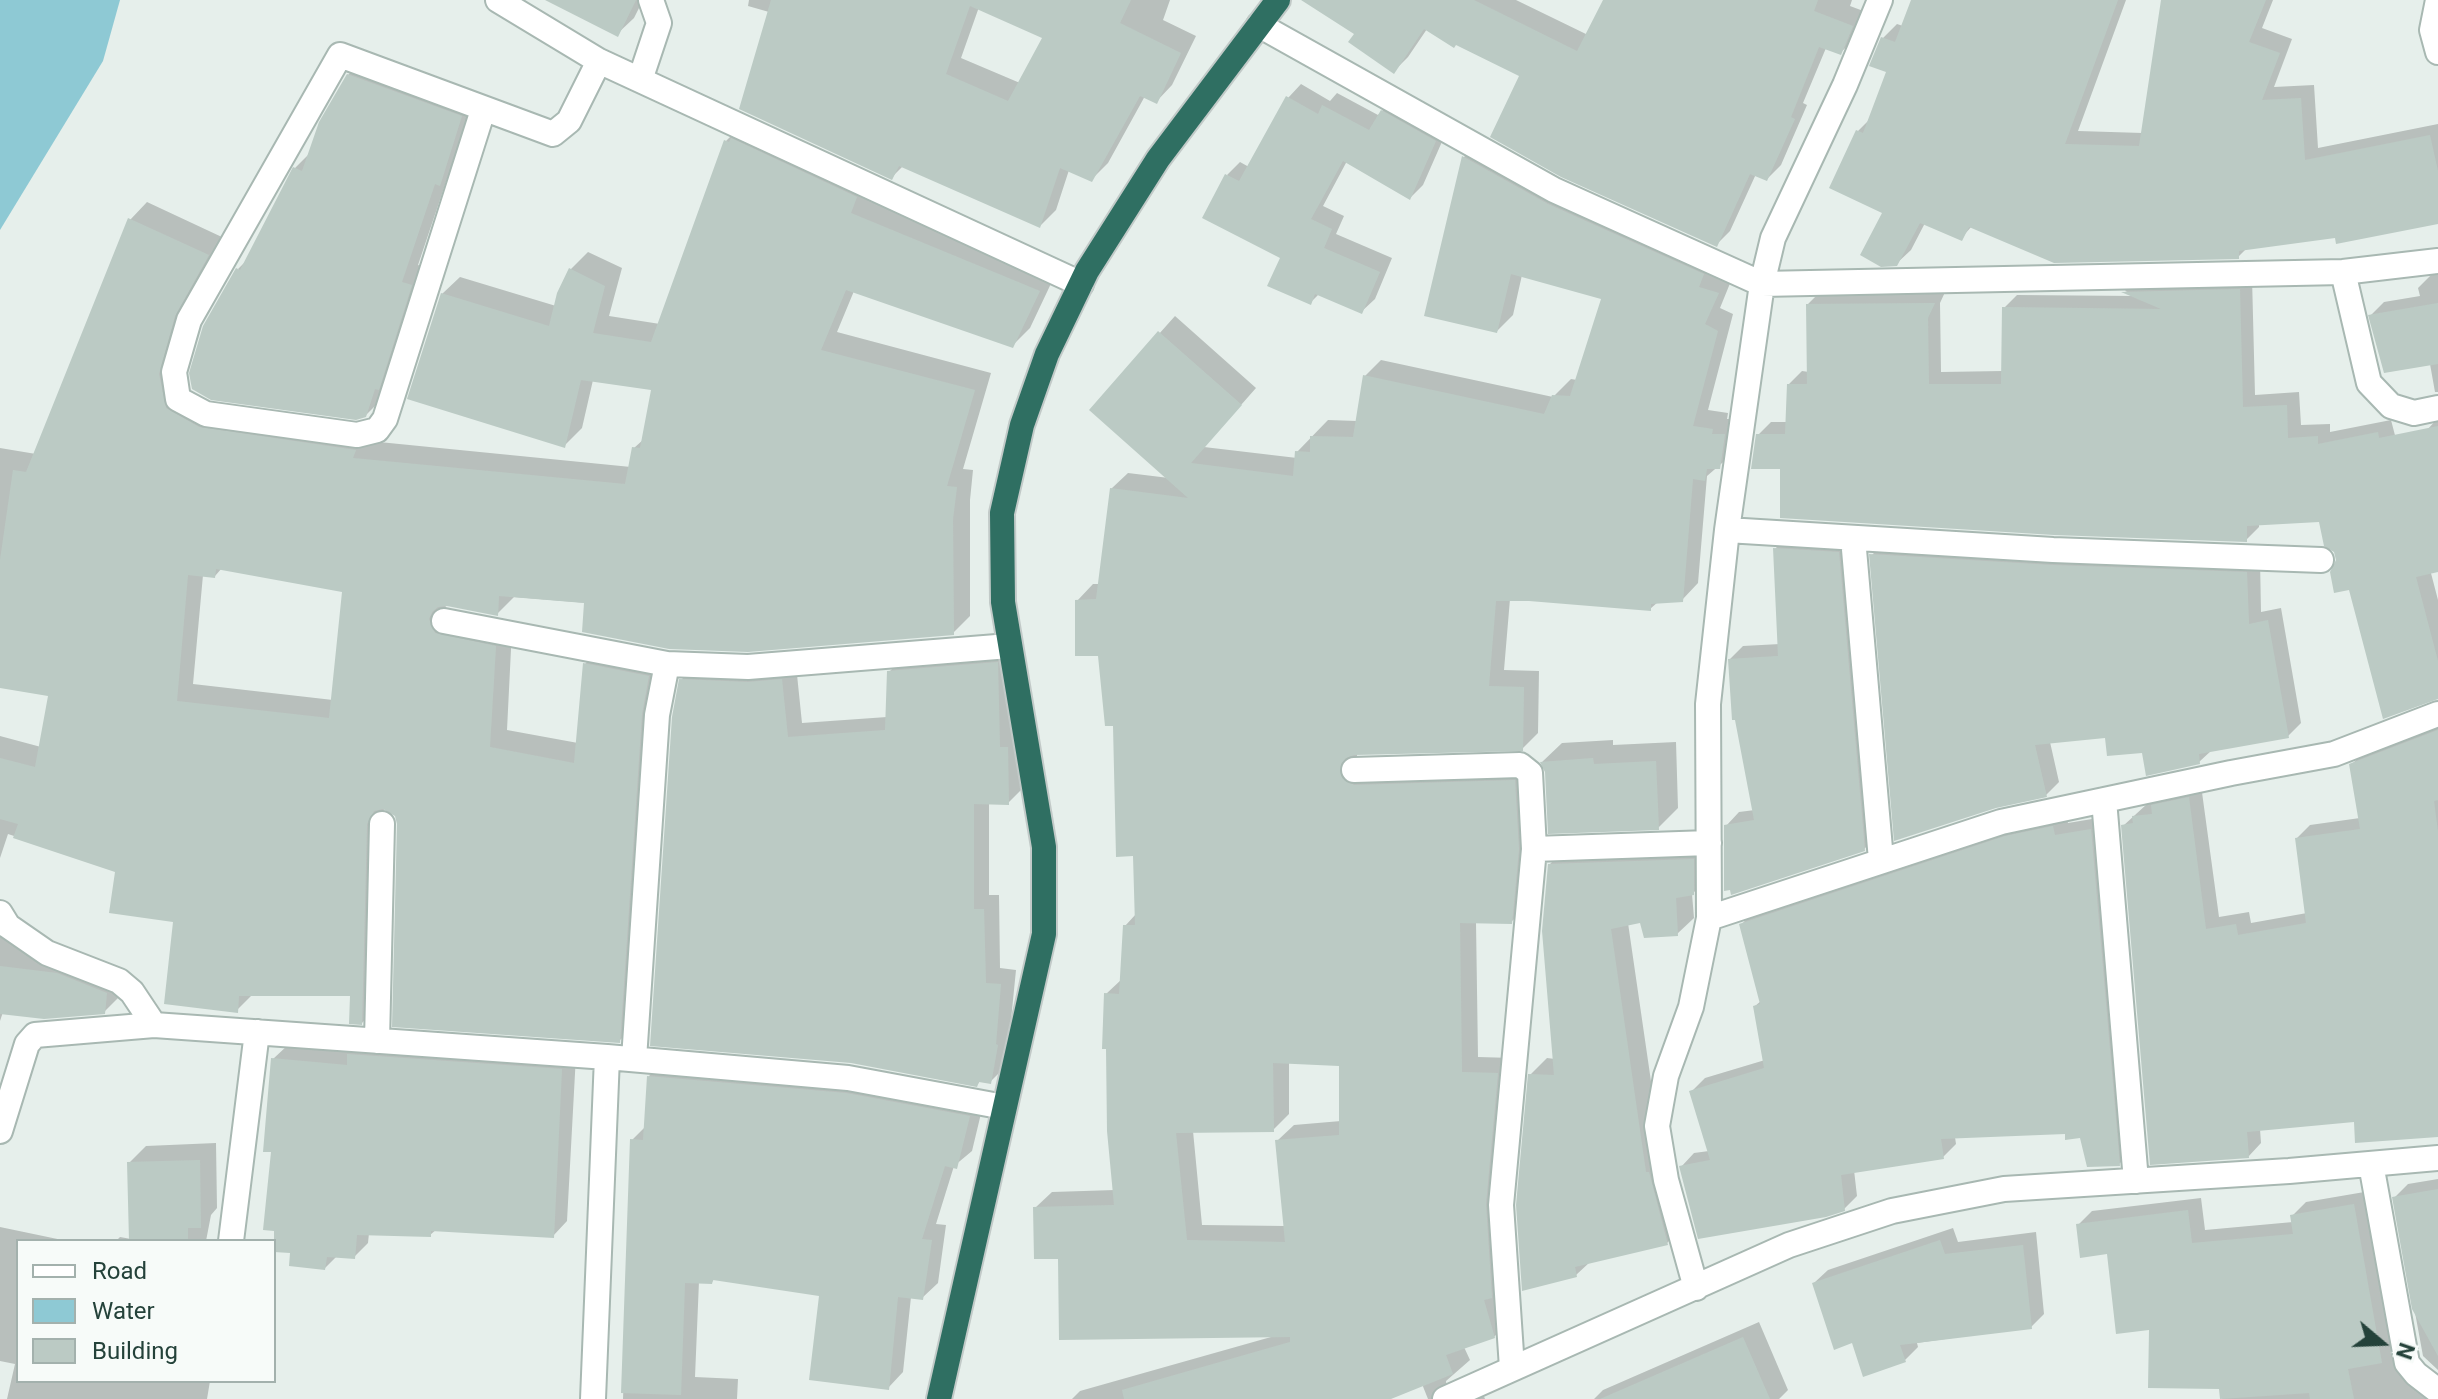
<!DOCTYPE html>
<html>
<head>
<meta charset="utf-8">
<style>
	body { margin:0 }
	#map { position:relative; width:2438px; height:1399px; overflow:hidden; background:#e6efeb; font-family:Roboto,sans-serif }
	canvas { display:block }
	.legend { position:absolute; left:16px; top:1239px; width:260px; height:144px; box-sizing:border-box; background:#f7fbf9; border:2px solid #a3b1ad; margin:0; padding:10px 14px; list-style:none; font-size:24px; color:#24423a }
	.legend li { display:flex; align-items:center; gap:16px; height:40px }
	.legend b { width:40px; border:2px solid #a3b1ad }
	.north { position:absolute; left:2342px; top:1303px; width:80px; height:80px; -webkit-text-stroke:6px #f7fbf9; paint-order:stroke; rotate:109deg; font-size:22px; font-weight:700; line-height:32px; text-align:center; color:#24423a }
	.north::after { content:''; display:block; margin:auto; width:28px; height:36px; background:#24423a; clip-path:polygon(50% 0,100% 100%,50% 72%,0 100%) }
</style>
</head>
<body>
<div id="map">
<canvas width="2438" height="1399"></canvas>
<ul class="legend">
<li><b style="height:10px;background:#fff"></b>Road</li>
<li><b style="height:22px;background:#8ec9d4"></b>Water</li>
<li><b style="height:22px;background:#bbcac4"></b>Building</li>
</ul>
<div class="north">N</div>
</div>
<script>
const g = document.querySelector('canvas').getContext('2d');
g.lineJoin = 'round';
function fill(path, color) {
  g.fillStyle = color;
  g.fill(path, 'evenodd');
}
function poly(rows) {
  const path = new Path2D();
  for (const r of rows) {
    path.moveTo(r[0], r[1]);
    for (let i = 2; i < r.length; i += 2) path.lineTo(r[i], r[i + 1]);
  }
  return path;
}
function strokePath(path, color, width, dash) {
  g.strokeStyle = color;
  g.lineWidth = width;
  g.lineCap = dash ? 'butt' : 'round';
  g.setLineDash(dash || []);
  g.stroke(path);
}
const water = poly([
	[0,0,120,0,103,61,0,230]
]);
const shadow = poly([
	[550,0,643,0,634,18,617,34],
	[749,0,1170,0,1163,20,1196,36,1172,85,1156,102,1145,96,1108,163,1092,179,1069,170,1056,210,1040,226,903,166,891,178,769,12,748,6],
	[979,7,1045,37,1020,83,961,58],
	[1326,0,1516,0,1588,35,1605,0,1852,0,1850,6,1866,12,1855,39,1840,53,1826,48,1803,103,1807,105,1781,165,1767,179,1756,174,1730,231,1716,245,1522,75,1427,29,1408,57,1394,71],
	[1913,0,2126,0,2078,131,2143,133,2163,0,2273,0,2262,28,2292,39,2274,87,2314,85,2318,148,2438,124,2438,222,2248,247,2238,257,1972,226,1964,235,1925,223,1911,250,1896,264,1885,212,1832,187,1858,131,1871,118,1888,70,1883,38,1897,24,1903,26],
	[366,57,478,99,457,167,448,176,418,265,428,268,383,398,365,416,238,269,249,258,295,168,310,153,348,75],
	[1301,84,1330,101,1337,93,1378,115,1395,98,1448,128,1423,185,1410,198,1347,161,1323,206,1344,216,1336,234,1392,258,1375,299,1361,312,1319,294,1310,303,1227,175,1240,162,1249,167,1288,98],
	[743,124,1056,273,1030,328,1012,346,854,291,837,332,991,373,963,469,973,470,970,500,970,616,953,633,514,597,497,614,444,604,452,616,512,629,507,730,578,743,585,664,602,647,666,659,637,1024,619,1041,399,824,396,815,384,807,379,1005,362,1023,352,994,253,994,237,1010,175,920,117,870,8,834,0,858,0,736,41,747,51,694,0,686,0,448,36,454,130,220,147,202,224,238,191,296,183,391,217,411,369,441,631,467,634,448,644,439,653,389,593,380,582,428,564,446,442,294,460,277,556,306,571,269,588,252,622,268,609,316,660,324,726,141],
	[222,568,344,591,333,700,193,684,203,575,215,576],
	[1480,141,1733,276,1720,308,1733,314,1708,410,1728,413,1727,419,1741,419,1736,451,1707,476,1698,583,1682,600,1658,602,1650,609,1510,599,1504,670,1539,671,1538,733,1522,749,1357,753,1357,762,1531,765,1528,906,1511,922,1476,922,1478,1057,1513,1058,1510,1320,1494,1337,1464,1347,1470,1360,1446,1381,1447,1390,1482,1391,1485,1399,1428,1399,1422,1384,1385,1399,1072,1399,1080,1391,1271,1337,1060,1257,1035,1208,1052,1192,1115,1190,1106,994,1122,979,1125,926,1136,914,1135,854,1115,724,1100,654,1077,601,1093,584,1100,584,1111,489,1128,473,1169,478,1092,409,1175,316,1256,388,1204,447,1297,458,1297,452,1328,420,1357,421,1365,376,1381,360,1553,397,1571,379,1577,380,1604,298,1522,275,1513,315,1497,331,1427,315,1464,157],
	[1289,1062,1341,1064,1341,1121,1294,1125,1277,1141,1285,1226,1202,1225,1193,1131,1273,1130,1289,1114],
	[2438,274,2438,392,2435,392,2430,364,2371,315,2384,302,2420,296,2418,288,2431,275],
	[2252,277,2255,395,2299,392,2301,425,2330,424,2330,432,2391,420,2438,600,2438,698,2350,587,2321,520,2259,523,2259,527,2246,540,1782,467,1758,435,1771,422,1787,422,1789,384,1802,371,1809,372,1808,304,1821,291,1946,290,1940,303,1941,372,2003,371,2004,308,2017,295,2136,296,2125,291,2136,279],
	[2438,418,2438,463,2427,430],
	[1788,535,1852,539,1878,836,1864,849,1726,826,1739,812,1755,810,1730,659,1743,646,1780,644,1775,549],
	[1885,541,2260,560,2261,612,2281,608,2301,723,2288,736,2212,750,2199,762,2144,750,2107,736,2050,742,2059,782,2046,795,1872,555],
	[1012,648,1023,788,1008,803,989,802,989,895,999,895,1000,968,1016,970,1010,1030,1012,1030,1006,1066,991,1081,981,1080,977,1085,681,680,696,665,796,665,802,723,887,717,889,672,904,657],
	[2438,723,2438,1131,2356,1120,2260,1129,2261,1143,2248,1157,2123,826,2147,804,2157,802,2166,793,2201,785,2219,917,2249,912,2251,923,2307,913,2297,838,2310,825,2360,818,2351,765,2365,751],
	[1613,740,1613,745,1676,742,1678,808,1658,828,1547,772,1542,762,1562,743],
	[2066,814,2068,823,2104,817,2132,1151,2119,1164,2081,1136,2067,1132,1955,1137,1956,1144,1943,1157,1854,1170,1857,1196,1844,1209,1681,1167,1694,1153,1709,1151,1692,1091,1705,1078,1765,1060,1755,1006,1761,1001,1741,925,1754,911],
	[1709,843,1710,877,1692,894,1694,918,1677,934,1641,921,1628,923,1662,1157,1684,1226,1667,1243,1590,1262,1576,1275,1530,1075,1547,1058,1555,1059,1550,864,1566,848],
	[0,933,24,940,21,950,75,956,121,995,104,1012,3,1012,0,1021],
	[288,1045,576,1055,567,1221,553,1236,437,1229,430,1235,369,1233,368,1243,354,1257,337,1256,325,1268,292,1251,273,1151,273,1059],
	[664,1061,984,1101,972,1151,954,1166,936,1224,946,1225,938,1283,922,1298,911,1297,903,1372,888,1388,821,1295,715,1278,712,1282,699,1281,695,1377,738,1379,737,1399,623,1399,632,1140,646,1126,649,1076],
	[216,1143,217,1208,211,1215,206,1241,116,1241,120,1237,131,1239,129,1163,146,1146],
	[2438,1179,2438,1370,2423,1356,2394,1198,2408,1184],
	[2376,1190,2406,1352,2438,1399,2222,1399,2221,1387,2151,1328,2108,1252,2078,1225,2092,1211,2201,1198,2205,1230,2293,1222,2292,1216,2306,1202],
	[0,1227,67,1241,18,1241,18,1381,210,1381,207,1399,7,1399,15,1364,0,1361],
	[1953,1228,1958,1242,2036,1232,2044,1314,2031,1327,1917,1343,1918,1347,1905,1360,1853,1340,1814,1283,1828,1270],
	[1759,1322,1788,1390,1779,1399,1594,1399,1603,1390]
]);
const building = poly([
	[545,0,636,0,618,37],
	[771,0,1131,0,1120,23,1181,53,1157,104,1140,96,1092,182,1060,168,1040,228,899,166,892,180,739,109],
	[970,6,1042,38,1008,101,946,74],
	[1301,0,1474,0,1577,51,1603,0,1818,0,1814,11,1853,26,1841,55,1819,47,1791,117,1795,119,1767,181,1750,174,1717,247,1561,177,1490,137,1519,76,1456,45,1454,48,1424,29,1394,74,1348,42,1354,34],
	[1911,0,2118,0,2065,144,2139,146,2161,0,2266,0,2249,42,2280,53,2262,100,2301,98,2305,160,2430,135,2438,171,2438,224,2336,244,2335,238,2239,251,2239,259,2054,263,1969,227,1962,241,1920,223,1897,266,1881,267,1860,255,1882,213,1829,188,1856,130,1863,133,1886,72,1869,66,1881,37,1895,42],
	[347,74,462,116,440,186,435,184,402,282,412,285,379,390,375,389,366,417,356,420,211,400,192,389,189,373,203,326,236,268,240,270,293,167,302,171,319,122],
	[1286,96,1318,114,1322,105,1369,130,1381,110,1436,141,1410,200,1343,161,1311,219,1332,229,1324,248,1380,272,1362,314,1315,294,1311,305,1267,286,1280,258,1202,218,1225,174,1239,181],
	[731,138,857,197,851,213,1040,291,1013,348,846,290,821,350,975,390,947,486,957,487,953,519,954,635,748,652,669,649,582,632,584,603,499,596,498,616,447,606,438,607,432,612,429,619,435,633,496,646,490,747,574,763,583,663,649,676,642,714,620,1043,392,1027,397,824,395,816,383,809,374,811,367,824,362,1025,349,1024,350,996,239,996,238,1013,164,1004,173,922,109,913,115,872,13,838,18,824,0,819,0,758,35,767,48,696,0,688,0,560,13,470,26,472,128,218,209,255,175,316,159,374,166,408,199,427,356,450,353,458,625,484,632,447,640,448,651,390,581,380,565,448,407,399,441,293,549,326,557,293,569,268,605,286,593,333,651,342,724,140,729,142],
	[216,569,342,592,329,718,177,701,188,575,215,578],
	[1462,156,1548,204,1704,274,1699,287,1719,293,1705,324,1718,331,1693,426,1713,429,1712,434,1725,434,1720,469,1707,469,1705,481,1693,479,1683,602,1651,604,1651,611,1529,601,1496,601,1489,686,1524,687,1523,751,1354,755,1346,758,1341,764,1342,778,1354,785,1515,780,1519,849,1512,924,1460,923,1462,1072,1498,1073,1486,1204,1492,1298,1484,1300,1495,1338,1446,1355,1453,1374,1391,1399,1124,1399,1122,1390,1290,1342,1290,1337,1059,1340,1058,1259,1034,1259,1033,1207,1114,1205,1107,1131,1106,1049,1102,1049,1104,993,1119,994,1123,925,1135,925,1133,856,1116,857,1113,726,1105,726,1098,656,1075,656,1075,600,1096,599,1110,488,1188,498,1089,410,1158,331,1242,405,1191,463,1293,476,1295,451,1310,452,1310,436,1353,437,1363,375,1544,414,1552,395,1570,396,1601,299,1511,274,1497,333,1424,316],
	[1273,1063,1339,1066,1339,1135,1275,1140,1285,1242,1187,1240,1176,1133,1274,1132],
	[2240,289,2243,407,2287,405,2288,438,2318,436,2318,444,2378,432,2379,438,2438,426,2438,572,2416,577,2438,661,2438,699,2383,719,2349,590,2334,593,2330,572,2336,560,2334,552,2324,546,2319,522,2247,526,2247,542,2054,535,1780,518,1780,469,1751,469,1756,434,1785,434,1787,384,1807,384,1806,304,1935,303,1928,318,1929,384,2001,384,2002,307,2161,309,2121,292],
	[2438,303,2438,364,2384,373,2368,315],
	[1773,548,1839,552,1865,851,1731,895,1730,890,1724,891,1724,825,1754,820,1735,720,1732,720,1728,659,1778,656],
	[1869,554,2052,565,2247,572,2249,624,2268,620,2289,738,2199,754,2200,764,2146,776,2142,753,2107,756,2105,738,2035,745,2047,797,1996,808,1894,841],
	[998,662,1000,747,1008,747,1009,805,974,804,974,909,984,909,986,983,1001,984,996,1044,998,1045,991,1084,979,1082,977,1087,851,1063,650,1046,672,717,679,679,748,682,782,679,788,737,885,730,887,671],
	[2438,730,2438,800,2434,801,2438,832,2438,1137,2355,1143,2354,1122,2247,1132,2249,1158,2150,1165,2121,825,2133,823,2132,816,2152,814,2151,805,2189,797,2206,929,2236,924,2238,935,2306,923,2295,838,2360,829,2349,764],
	[1593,758,1594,764,1656,761,1659,830,1548,834,1545,772,1540,762],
	[2053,826,2055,835,2091,829,2120,1166,2087,1167,2080,1138,2065,1140,2065,1134,1941,1139,1944,1159,1841,1175,1845,1211,1826,1217,1698,1239,1679,1166,1710,1160,1689,1091,1764,1068,1753,1006,1760,1004,1739,924,2005,836],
	[1694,859,1694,895,1676,898,1678,936,1644,938,1640,923,1611,929,1646,1172,1649,1172,1668,1245,1575,1267,1577,1277,1522,1291,1516,1205,1528,1074,1554,1075,1542,931,1548,864],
	[0,966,57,973,107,993,105,1014,44,1019,0,1014],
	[347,1054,562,1069,554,1238,431,1231,431,1237,357,1235,355,1259,327,1257,325,1270,289,1266,290,1253,274,1252,274,1231,263,1230,271,1152,263,1152,271,1058,347,1065],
	[647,1076,846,1093,970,1116,957,1169,945,1166,922,1239,932,1240,923,1300,898,1297,889,1390,809,1380,819,1296,713,1280,712,1284,685,1283,681,1395,621,1393,630,1139,643,1140],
	[200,1160,201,1228,188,1228,188,1241,129,1241,127,1162],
	[2438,1189,2438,1356,2412,1309,2392,1197],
	[2354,1204,2382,1363,2348,1369,2354,1399,2310,1399,2309,1393,2220,1399,2219,1389,2148,1388,2149,1330,2116,1334,2107,1254,2080,1258,2076,1224,2188,1210,2192,1243,2293,1234,2290,1215],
	[1940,1240,1945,1254,2023,1245,2032,1329,1900,1345,1906,1362,1863,1377,1852,1343,1834,1350,1812,1283],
	[1743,1337,1770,1399,1600,1399]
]);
const minor = poly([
	[498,0,599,61,1081,284],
	[2438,0,2432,30,2438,52],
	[1259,25,1554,190,1762,284,2343,272,2438,261],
	[640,80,659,23,651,0],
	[483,110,385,419,377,430,357,435,206,414,178,399,174,372,189,320,340,55,553,134,569,121,599,61],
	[2343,272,2369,383,2391,406,2414,413,2438,408],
	[1727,530,2053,550,2321,560],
	[1853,538,1881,860],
	[444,621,667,664],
	[1354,770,1520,765,1530,773,1534,849,1501,1205,1512,1368],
	[2104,800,2136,1181],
	[1534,849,1709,843],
	[0,913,8,926,47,953,119,981,132,992,154,1025,607,1057],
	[1709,918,2001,822,2231,773,2334,754,2438,714],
	[377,1041,382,824],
	[634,1059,657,715,667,664,748,667,1009,646],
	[0,1131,27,1044,35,1035,154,1025],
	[2371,1164,2407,1363,2416,1374,2438,1391],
	[231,1241,257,1032],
	[1696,1288,1666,1180,1657,1126,1666,1076,1691,1007,1709,918,1708,704,1727,530,1749,375,1762,284,1773,238,1845,85,1880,0],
	[593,1399,607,1057,848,1078,1004,1107],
	[1445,1399,1789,1245,1892,1211,2004,1189,2289,1171,2438,1158]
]);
const highway = poly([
	[939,1399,1044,934,1044,847,1003,602,1002,513,1022,425,1047,354,1087,271,1158,159,1278,0]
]);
fill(water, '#8ec9d4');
fill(shadow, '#0003');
fill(building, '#bbcac4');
strokePath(minor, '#a8b8b2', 28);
strokePath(highway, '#c2cac8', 28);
strokePath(minor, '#fff', 24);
strokePath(highway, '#2f6f62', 24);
</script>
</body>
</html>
